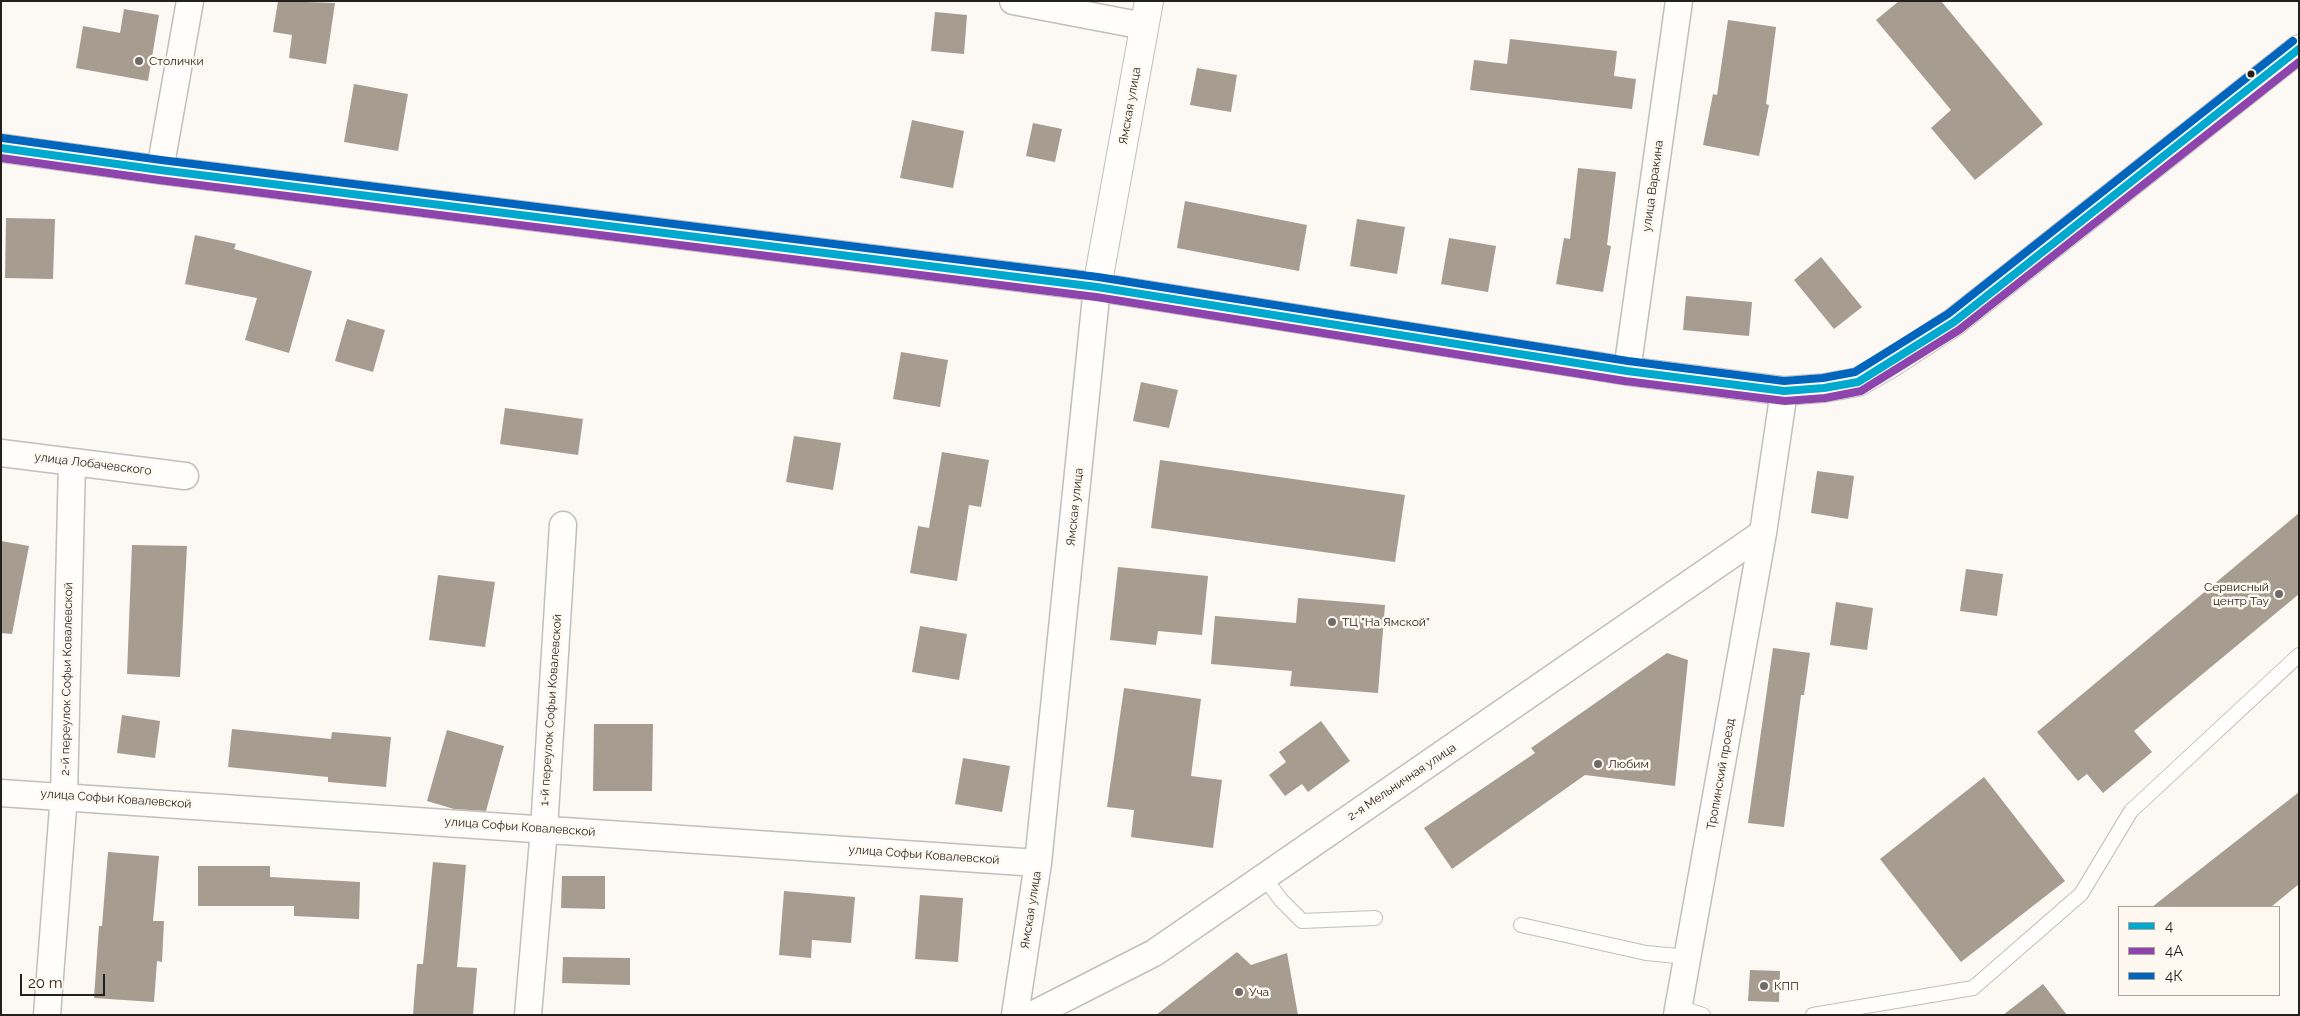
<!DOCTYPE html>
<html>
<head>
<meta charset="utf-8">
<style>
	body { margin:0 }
	#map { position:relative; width:2300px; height:1016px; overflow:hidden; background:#fcf8f4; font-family:Raleway,sans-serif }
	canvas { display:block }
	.frame { position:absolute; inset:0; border:2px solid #221f1d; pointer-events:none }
	.legend { position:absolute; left:2118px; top:906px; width:162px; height:90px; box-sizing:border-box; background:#fff8f1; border:1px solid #a7a19c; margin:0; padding:6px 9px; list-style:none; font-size:15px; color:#221f1d }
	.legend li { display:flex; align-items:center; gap:10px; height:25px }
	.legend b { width:25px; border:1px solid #a7a19c }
	.scale { position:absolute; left:20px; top:974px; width:85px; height:22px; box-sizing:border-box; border:2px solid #221f1d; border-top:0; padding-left:6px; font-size:15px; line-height:18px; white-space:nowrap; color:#221f1d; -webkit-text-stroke:4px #fff8f1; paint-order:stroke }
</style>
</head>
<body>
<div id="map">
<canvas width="2300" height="1016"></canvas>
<div class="frame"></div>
<ul class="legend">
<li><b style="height:6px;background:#00a9ce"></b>4</li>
<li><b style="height:6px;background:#8e44ad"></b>4А</li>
<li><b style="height:6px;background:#0065bd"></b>4К</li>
</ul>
<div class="scale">20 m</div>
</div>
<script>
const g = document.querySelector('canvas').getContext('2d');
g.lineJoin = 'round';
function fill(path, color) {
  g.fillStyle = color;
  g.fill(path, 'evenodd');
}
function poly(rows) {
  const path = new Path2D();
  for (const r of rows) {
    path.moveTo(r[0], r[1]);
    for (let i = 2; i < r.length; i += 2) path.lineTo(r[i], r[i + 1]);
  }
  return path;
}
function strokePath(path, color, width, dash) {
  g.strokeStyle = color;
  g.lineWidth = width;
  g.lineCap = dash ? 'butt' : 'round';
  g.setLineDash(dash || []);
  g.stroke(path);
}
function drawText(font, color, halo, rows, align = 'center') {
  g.font = font + ' Raleway,sans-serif';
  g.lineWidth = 5;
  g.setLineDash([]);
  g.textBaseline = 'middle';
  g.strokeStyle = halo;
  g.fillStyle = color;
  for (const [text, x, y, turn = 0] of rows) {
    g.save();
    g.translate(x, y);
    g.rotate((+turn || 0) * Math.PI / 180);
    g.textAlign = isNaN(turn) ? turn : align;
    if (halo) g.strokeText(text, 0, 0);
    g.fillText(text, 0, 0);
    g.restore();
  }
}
const building = poly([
	[278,1,335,3,326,64,289,58,292,35,273,32],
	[1899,1,1941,1,2043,124,1975,180,1931,128,1951,110,1876,20],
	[124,9,159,15,148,81,76,68,83,26,120,33],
	[935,12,967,15,964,54,931,51],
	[1728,20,1776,27,1766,104,1769,105,1759,156,1703,145,1713,94,1717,95],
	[1510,39,1617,51,1614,76,1636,79,1632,109,1470,90,1474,60,1507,64],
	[1197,68,1237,75,1231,112,1190,105],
	[354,84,408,94,398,151,344,142],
	[912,120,964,131,953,188,900,178],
	[1033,123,1062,129,1055,162,1026,156],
	[1578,168,1616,172,1607,245,1611,246,1603,292,1556,284,1564,238,1570,239],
	[1185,201,1307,225,1299,271,1177,248],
	[6,218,55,219,53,279,5,278],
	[1357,219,1405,227,1397,274,1350,266],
	[195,235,236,244,234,249,312,271,289,353,245,340,257,298,185,284],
	[1449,238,1496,246,1488,292,1441,284],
	[1821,257,1862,307,1834,329,1794,280],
	[1686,296,1752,302,1749,336,1683,330],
	[347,319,385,330,373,372,335,361],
	[901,352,948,360,940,407,893,399],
	[1141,382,1178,390,1169,428,1133,421],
	[505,408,583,419,578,455,500,444],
	[794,436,841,443,833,490,786,482],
	[942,452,989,460,981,507,969,505,957,581,910,573,918,526,929,528],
	[1160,460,1405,495,1395,562,1151,528],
	[1817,471,1854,476,1848,519,1811,513],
	[2299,513,2299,594,2134,731,2152,752,2103,793,2087,774,2078,781,2037,732],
	[1,541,29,546,12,634,1,633],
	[132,545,187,546,180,677,127,674],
	[1118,567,1208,576,1202,635,1158,631,1156,645,1110,640],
	[1966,569,2003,574,1997,616,1960,611],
	[438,575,495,582,485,647,429,640],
	[1298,598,1385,605,1378,693,1290,686,1292,671,1211,664,1215,616,1296,623],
	[1836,602,1873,608,1867,650,1830,645],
	[920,626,967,634,959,680,912,672],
	[1773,648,1810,653,1804,695,1801,695,1784,827,1748,823],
	[1667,653,1688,660,1675,786,1585,775,1452,869,1424,828,1535,753,1531,748],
	[1124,688,1201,699,1191,776,1222,780,1213,848,1131,837,1134,810,1107,807],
	[122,715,160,721,155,758,117,753],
	[1321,721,1350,761,1308,792,1302,784,1285,796,1269,775,1286,762,1279,752],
	[594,724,653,724,652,791,593,791],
	[232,729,331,739,332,732,391,737,386,787,328,782,328,777,228,767],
	[447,730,504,746,486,811,454,809,427,801],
	[963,758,1010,766,1002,812,955,804],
	[1984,777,2065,881,1961,962,1880,859],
	[2299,792,2299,884,2271,907,2152,907],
	[108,852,159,856,153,921,164,921,162,962,157,961,154,1002,94,998,99,926,102,926],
	[433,862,466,865,457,967,477,968,473,1015,413,1015,417,964,423,964],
	[198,866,270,866,270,877,360,882,359,919,294,916,294,906,198,906],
	[562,876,605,876,605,909,561,908],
	[784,891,855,897,851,943,812,940,811,958,779,955],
	[920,895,963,898,958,962,915,959],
	[1237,952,1251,965,1287,953,1298,1015,1156,1015],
	[563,957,630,958,630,985,562,983],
	[1750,970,1780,971,1779,1002,1748,1001],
	[2043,984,2067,1015,2003,1015]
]);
const lane = poly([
	[1264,877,1281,900,1302,921,1375,918],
	[1521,925,1646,953,1688,957],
	[1679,1007,1703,1015],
	[1813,1015,1973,988,2081,894,2131,811,2299,655]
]);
const street = poly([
	[1013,1,1144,26],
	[160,170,190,1],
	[1627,371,1679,1],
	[1,453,185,476],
	[1,793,1038,863],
	[47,1015,64,795,72,462],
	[528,1015,544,829,563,525],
	[1015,1015,1038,863,1097,287],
	[1032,1015,1154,953,1763,533],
	[1677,1015,1763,533,1784,391]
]);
const secondary = poly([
	[1,148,160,170,1097,287,1627,371,1784,391,1824,388,1858,382,1891,363,1954,322,2299,49],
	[1097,287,1149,1]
]);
const bus1 = poly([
	[1,148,160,170,1097,287,1627,371,1784,391,1824,388,1858,382,1954,322,2299,49]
]);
const bus2 = poly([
	[1,158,159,180,1096,297,1625,381,1785,401,1825,398,1861,391,1959,330,2299,62]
]);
const bus3 = poly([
	[2,138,161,160,1098,277,1628,361,1784,381,1823,378,1855,372,1948,314,2293,41]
]);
const markers = [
	[139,61,5,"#6e6b68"],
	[2251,74,4.5,"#221f1d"],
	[2279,594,5,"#6e6b68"],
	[1332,622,5,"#6e6b68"],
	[1598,764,5,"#6e6b68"],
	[1764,986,5,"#6e6b68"],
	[1239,992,5,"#6e6b68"]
];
const poiNames = [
	["Столички",149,61],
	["Сервисный",2269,587,"right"],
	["центр Тау",2269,601,"right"],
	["ТЦ \"На Ямской\"",1342,622],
	["Любим",1608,764],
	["КПП",1774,986],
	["Уча",1249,992]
];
const streetNames = [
	["Ямская улица",1130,106,-80],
	["улица Варакина",1653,186,-82],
	["улица Лобачевского",93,464,7],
	["Ямская улица",1075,507,-84],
	["2-й переулок Софьи Ковалевской",67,679,-89],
	["1-й переулок Софьи Ковалевской",551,710,-86],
	["Тропинский проезд",1721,774,-80],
	["2-я Мельничная улица",1402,782,-34],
	["улица Софьи Ковалевской",116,799,4],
	["улица Софьи Ковалевской",520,827,4],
	["улица Софьи Ковалевской",924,855,4],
	["Ямская улица",1031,910,-81]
];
fill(building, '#a69c90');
strokePath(lane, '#c1bebb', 16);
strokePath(street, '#c1bebb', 29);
strokePath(secondary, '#c1bebb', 30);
strokePath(lane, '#fffefd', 14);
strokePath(street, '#fffefd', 26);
strokePath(secondary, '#fffefd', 28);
strokePath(bus1, '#00a9ce', 8);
strokePath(bus2, '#8e44ad', 8);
strokePath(bus3, '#0065bd', 8);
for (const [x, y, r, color] of markers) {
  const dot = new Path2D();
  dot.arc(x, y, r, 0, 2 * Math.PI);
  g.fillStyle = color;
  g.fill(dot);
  strokePath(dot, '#fff8f1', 2);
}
drawText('12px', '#221f1d', '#fff8f1', poiNames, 'left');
drawText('12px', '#221f1d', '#fff8f1', streetNames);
</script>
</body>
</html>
